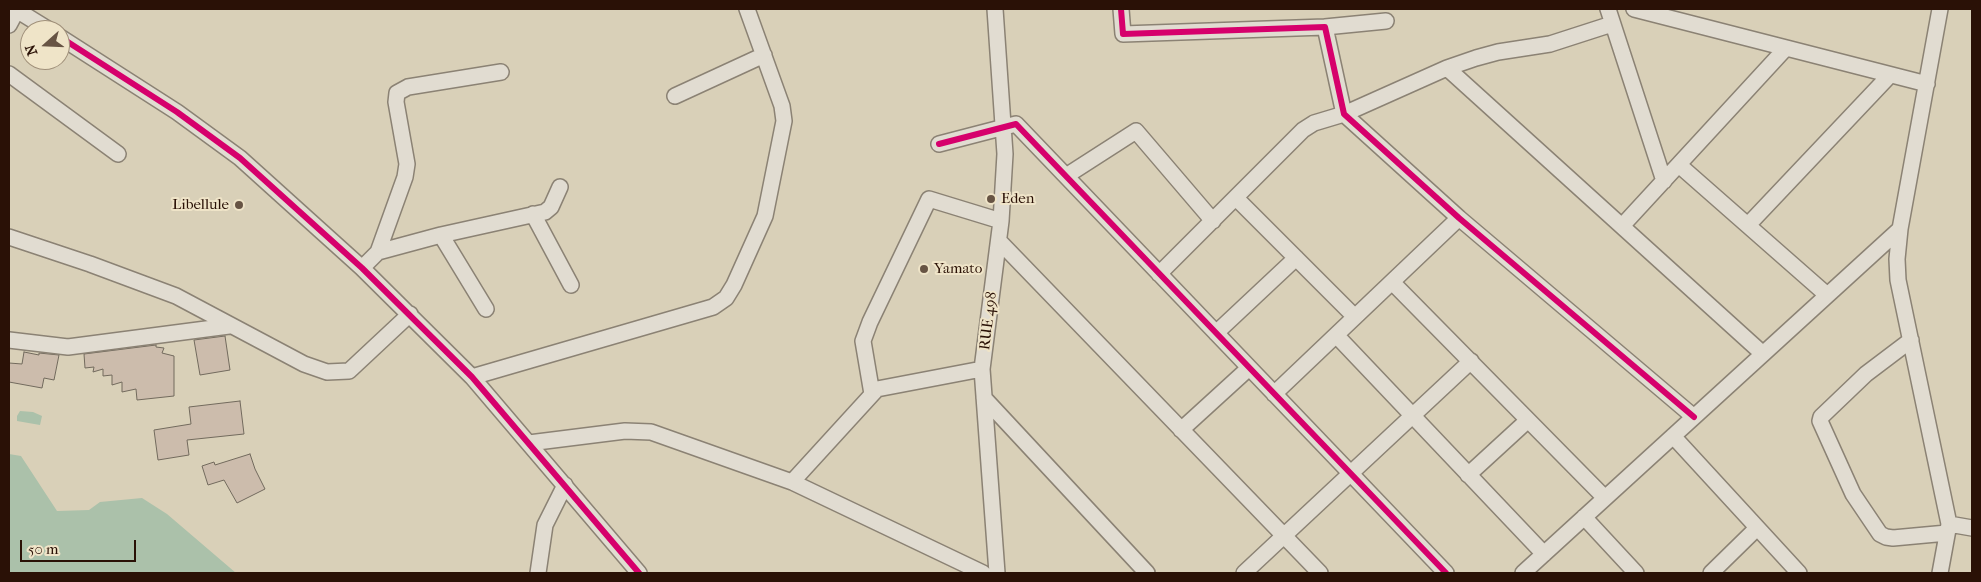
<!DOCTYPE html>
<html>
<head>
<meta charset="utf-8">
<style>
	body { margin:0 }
	#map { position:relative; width:1981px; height:582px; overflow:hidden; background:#d9d0b8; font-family:"IM FELL French Canon",serif }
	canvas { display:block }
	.frame { position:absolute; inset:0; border:10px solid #2a1106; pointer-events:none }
	.north { position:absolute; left:20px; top:20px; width:50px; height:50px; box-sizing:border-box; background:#efe4c8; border:1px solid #a0907a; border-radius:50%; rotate:250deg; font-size:14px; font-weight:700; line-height:20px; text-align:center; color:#2a1106 }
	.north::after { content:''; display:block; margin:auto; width:18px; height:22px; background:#675444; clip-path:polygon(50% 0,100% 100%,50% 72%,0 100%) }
	.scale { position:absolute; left:20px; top:540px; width:116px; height:22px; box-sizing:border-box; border:2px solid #2a1106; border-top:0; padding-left:6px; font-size:15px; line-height:18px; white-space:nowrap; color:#2a1106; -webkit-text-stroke:4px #efe4c8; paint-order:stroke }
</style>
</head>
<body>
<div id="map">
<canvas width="1981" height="582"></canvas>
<div class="frame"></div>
<div class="north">N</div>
<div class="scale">50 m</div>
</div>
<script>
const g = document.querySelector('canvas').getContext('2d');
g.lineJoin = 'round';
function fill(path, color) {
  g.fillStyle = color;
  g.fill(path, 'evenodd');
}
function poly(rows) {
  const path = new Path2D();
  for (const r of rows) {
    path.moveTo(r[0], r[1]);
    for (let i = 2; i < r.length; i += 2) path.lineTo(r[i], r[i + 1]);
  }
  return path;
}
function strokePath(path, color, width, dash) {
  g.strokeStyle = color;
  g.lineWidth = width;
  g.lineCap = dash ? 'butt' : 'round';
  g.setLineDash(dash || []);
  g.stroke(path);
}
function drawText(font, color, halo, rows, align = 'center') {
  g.font = font + ' "IM FELL French Canon",serif';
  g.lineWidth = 4;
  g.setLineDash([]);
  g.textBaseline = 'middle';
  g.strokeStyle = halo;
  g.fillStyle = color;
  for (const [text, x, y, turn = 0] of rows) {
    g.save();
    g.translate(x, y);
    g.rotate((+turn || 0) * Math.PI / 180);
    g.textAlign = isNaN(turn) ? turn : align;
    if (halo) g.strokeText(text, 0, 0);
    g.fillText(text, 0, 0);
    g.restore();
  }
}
const water = poly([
	[20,411,33,412,42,416,40,425,17,421,17,416],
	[9,454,21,456,57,511,89,510,100,502,142,498,167,514,236,573,9,573]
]);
const building = poly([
	[225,336,230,370,200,375,194,340,225,336],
	[156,345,156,347,164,348,162,353,174,356,174,396,137,400,136,389,122,392,122,382,112,385,112,375,103,376,103,369,93,372,94,367,85,368,84,354,156,345],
	[24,352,39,355,39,353,59,355,54,380,44,378,42,388,9,382,9,363,22,364,24,352],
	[240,401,244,434,187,440,189,455,158,460,154,430,191,424,189,407,240,401],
	[250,454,255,469,265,489,237,503,224,480,208,485,202,466,214,462,215,465,250,454]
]);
const minor = poly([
	[15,9,49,30],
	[995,9,1005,154,1001,221,982,369,997,573],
	[1121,9,1123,34,1325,27,1344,114,1459,218,1694,417],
	[1608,9,1664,181],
	[1634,9,1927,84],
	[1940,9,1900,229,1897,259,1898,280,1949,524,1972,528],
	[9,25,17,10],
	[1325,27,1386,21],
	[60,37,177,112,240,158,362,268,472,377,639,573],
	[1447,68,1763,354],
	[9,74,118,154],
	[675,96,764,55],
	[939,144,1016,124,1446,573],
	[1679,165,1827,295],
	[1066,176,1136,131,1213,221],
	[1236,198,1355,317],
	[533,214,571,285],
	[1748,225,1890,75],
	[1622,226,1786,48],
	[441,235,486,309],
	[9,237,90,264,176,296,304,364,327,372,349,371,410,314],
	[999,241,1320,573],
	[378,252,405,177,407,164,396,102,397,93,408,87,501,72],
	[362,268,378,252,441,235,545,212,551,207,560,187],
	[1159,274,1303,130,1314,123,1344,114,1447,68,1476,58,1498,52,1550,44,1612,24],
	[1392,282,1605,498],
	[1216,333,1296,258],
	[1336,335,1544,554],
	[9,340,68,347,229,326],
	[1911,340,1866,374,1821,417,1820,421,1853,494,1880,534,1886,537,1893,538,1947,533],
	[472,377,713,307,726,298,734,285,765,216,784,121,782,106,747,9],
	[872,394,863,341,870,322,929,199,1001,221],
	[1274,394,1459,218],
	[984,398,1147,573],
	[1181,430,1249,368],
	[1673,436,1799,573],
	[529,443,625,431,651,432,792,482,983,573],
	[1468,475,1528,420],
	[792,482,877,389,982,369],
	[1584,517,1636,573],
	[538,573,545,525,565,485],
	[1244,573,1471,361],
	[1523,573,1900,229],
	[1711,573,1757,528],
	[1940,573,1949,524]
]);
const cycleway = poly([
	[1121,9,1123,34,1325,27,1344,114,1459,218,1694,417],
	[60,37,177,112,240,158,362,268,472,377,639,573],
	[939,144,1016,124,1446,573]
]);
const markers = [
	[991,199,5,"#675444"],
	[239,205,5,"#675444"],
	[924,269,5,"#675444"]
];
const poiNames = [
	["Eden",1001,199],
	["Libellule",229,205,"right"],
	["Yamato",934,269]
];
const streetNames = [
	["RUE 498",989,321,-83]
];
fill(water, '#abc1aa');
fill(building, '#ccbcac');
strokePath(building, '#726a5d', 1);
strokePath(minor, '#8b8274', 18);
strokePath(minor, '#e1dcd1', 15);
strokePath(cycleway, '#d6006c', 6);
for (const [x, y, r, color] of markers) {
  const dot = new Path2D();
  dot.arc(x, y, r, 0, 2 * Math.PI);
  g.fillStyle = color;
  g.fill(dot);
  strokePath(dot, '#efe4c8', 2);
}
drawText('15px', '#2a1106', '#efe4c8', poiNames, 'left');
drawText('15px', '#2a1106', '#efe4c8', streetNames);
</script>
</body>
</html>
